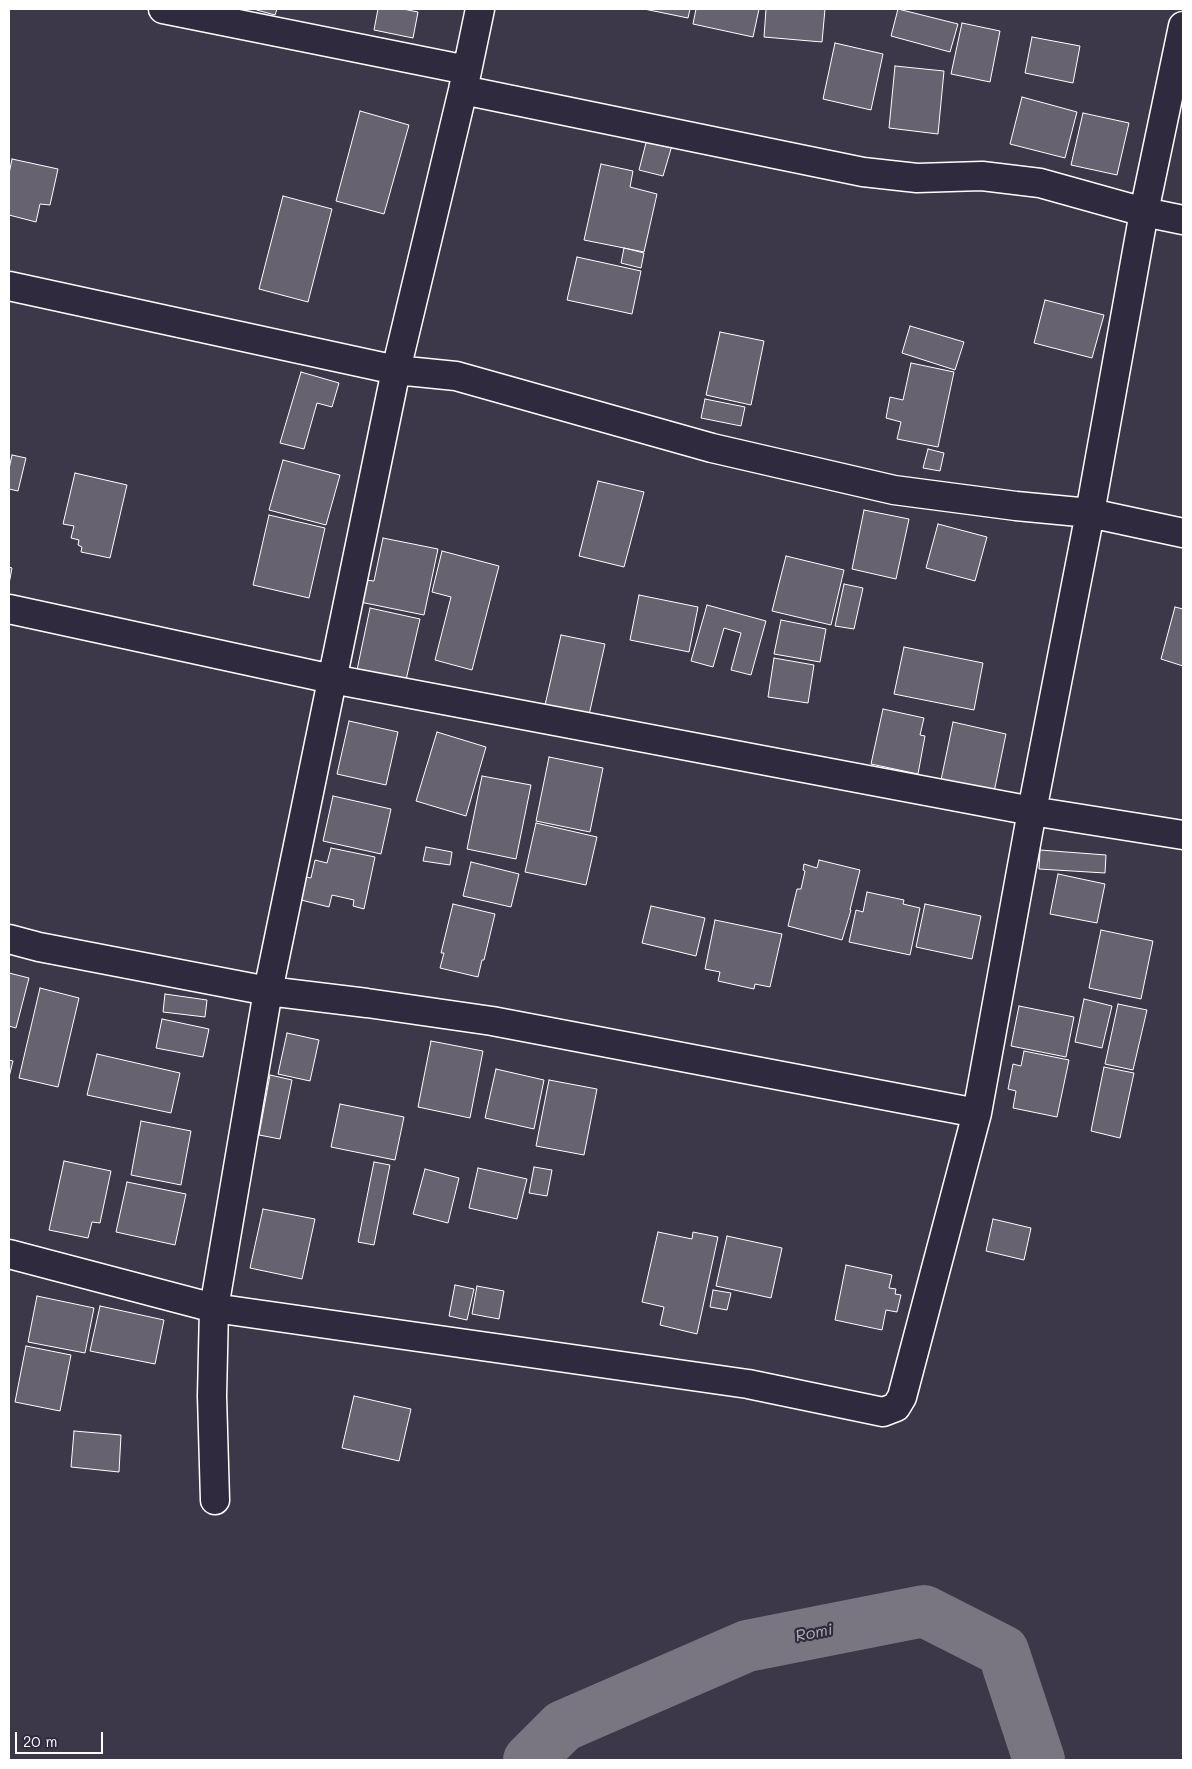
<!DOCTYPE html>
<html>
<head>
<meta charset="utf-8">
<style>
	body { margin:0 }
	#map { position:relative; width:1192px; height:1769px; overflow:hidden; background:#3c3749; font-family:Mali,sans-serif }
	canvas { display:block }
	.frame { position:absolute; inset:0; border:10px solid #fff; pointer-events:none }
	.scale { position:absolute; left:15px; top:1732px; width:88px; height:22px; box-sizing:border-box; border:2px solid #fff; border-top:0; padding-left:6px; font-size:15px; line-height:18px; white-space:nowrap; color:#fff; -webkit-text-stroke:4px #2f2a3d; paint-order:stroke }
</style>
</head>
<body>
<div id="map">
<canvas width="1192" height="1769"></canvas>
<div class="frame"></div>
<div class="scale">20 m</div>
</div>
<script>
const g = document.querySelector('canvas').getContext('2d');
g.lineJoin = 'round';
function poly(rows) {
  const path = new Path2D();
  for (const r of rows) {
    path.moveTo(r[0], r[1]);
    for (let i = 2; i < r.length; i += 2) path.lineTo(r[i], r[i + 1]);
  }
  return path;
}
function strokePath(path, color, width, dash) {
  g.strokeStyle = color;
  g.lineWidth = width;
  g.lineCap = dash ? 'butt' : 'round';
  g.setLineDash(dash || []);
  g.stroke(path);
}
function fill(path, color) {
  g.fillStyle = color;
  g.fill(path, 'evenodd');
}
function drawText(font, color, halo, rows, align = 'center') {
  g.font = font + ' Mali,sans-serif';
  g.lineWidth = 4.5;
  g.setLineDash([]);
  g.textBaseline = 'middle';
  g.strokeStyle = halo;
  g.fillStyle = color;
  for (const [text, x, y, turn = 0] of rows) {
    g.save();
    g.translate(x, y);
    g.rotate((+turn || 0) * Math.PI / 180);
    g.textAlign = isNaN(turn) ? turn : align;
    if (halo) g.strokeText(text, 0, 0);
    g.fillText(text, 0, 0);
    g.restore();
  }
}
const river = poly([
	[529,1760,563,1726,747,1646,924,1611,1003,1651,1039,1760]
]);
const building = poly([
	[253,9,277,9,275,15,253,9],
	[378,9,403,9,418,12,413,38,374,30,378,9],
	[644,9,690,9,688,18,644,9],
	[696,9,759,9,753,37,693,24,696,9],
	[766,9,825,9,822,42,764,37,766,9],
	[898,9,958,24,950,52,891,36,898,9],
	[962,23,1000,31,990,82,951,74,962,23],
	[1032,37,1080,46,1073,83,1025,73,1032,37],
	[835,43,883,54,871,110,823,99,835,43],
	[895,66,944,71,938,134,889,128,895,66],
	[1022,97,1077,112,1065,158,1010,144,1022,97],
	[360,111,409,125,384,214,336,201,360,111],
	[1083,113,1129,123,1117,175,1071,165,1083,113],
	[648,135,673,142,663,176,639,170,648,135],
	[12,159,58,169,50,205,40,204,36,222,9,215,9,174,12,159],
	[601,164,633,171,630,187,657,194,644,252,584,240,601,164],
	[283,196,332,209,308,302,259,289,283,196],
	[624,248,644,253,641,268,621,263,624,248],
	[577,257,641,271,632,314,567,300,577,257],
	[1045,300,1104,315,1092,358,1034,343,1045,300],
	[910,326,964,342,955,370,902,353,910,326],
	[720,332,764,341,751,405,706,395,720,332],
	[911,363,954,372,938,447,897,439,901,422,886,418,890,397,903,400,911,363],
	[301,372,339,383,332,407,317,403,304,449,280,443,301,372],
	[705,399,745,407,741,426,701,418,705,399],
	[928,449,944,453,940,471,923,468,928,449],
	[12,455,26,458,18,491,9,489,9,469,12,455],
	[283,460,340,475,326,525,269,510,283,460],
	[75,473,127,485,110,558,81,552,82,547,78,545,79,540,71,538,74,526,63,524,75,473],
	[598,481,644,492,624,567,579,556,598,481],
	[864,510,909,519,896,579,852,569,864,510],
	[269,515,325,528,309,598,253,585,269,515],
	[938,524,987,537,975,581,926,568,938,524],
	[383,538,438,549,424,615,360,602,365,580,374,581,383,538],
	[442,551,499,566,472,670,435,660,451,597,432,592,442,551],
	[786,556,844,570,831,625,772,611,786,556],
	[9,567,12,568,9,584,9,567],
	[844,584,863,588,854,629,835,626,844,584],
	[639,595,698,607,689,652,630,640,639,595],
	[707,605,766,621,751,675,731,670,741,633,724,628,713,667,691,661,707,605],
	[1175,607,1183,609,1183,666,1161,659,1175,607],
	[370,608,420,619,406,680,357,670,370,608],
	[781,620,826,629,820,662,774,654,781,620],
	[561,635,605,644,589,715,545,705,561,635],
	[904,647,983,663,974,710,894,694,904,647],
	[774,658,814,665,808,703,768,697,774,658],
	[883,709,924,718,920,735,925,736,918,774,871,764,883,709],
	[349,721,398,732,386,785,337,774,349,721],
	[953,722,1006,734,993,797,940,785,953,722],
	[437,732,486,747,466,816,416,801,437,732],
	[549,757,603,768,590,832,536,821,549,757],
	[482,776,531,785,516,859,467,849,482,776],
	[333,796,391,809,381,854,323,841,333,796],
	[536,823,597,837,586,885,525,872,536,823],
	[426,847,452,852,450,865,423,861,426,847],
	[331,848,375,857,364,909,353,906,354,900,332,895,329,907,301,900,306,877,311,878,315,860,327,863,331,848],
	[1040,850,1106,855,1105,873,1039,869,1040,850],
	[819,860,860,870,850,910,851,910,842,940,788,926,797,889,801,889,805,871,803,870,804,864,817,868,819,860],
	[471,862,519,874,511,907,463,896,471,862],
	[1058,874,1105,884,1097,923,1050,914,1058,874],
	[867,892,904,900,903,904,920,908,910,955,849,942,856,910,863,912,867,892],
	[453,904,495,914,484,960,482,960,478,977,440,968,444,953,441,953,453,904],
	[925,904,981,916,972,959,916,947,925,904],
	[651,906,705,918,696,956,642,943,651,906],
	[715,920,782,934,770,987,755,984,754,989,718,981,720,972,705,969,715,920],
	[1101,930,1153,941,1141,999,1089,988,1101,930],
	[9,973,29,978,16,1028,9,1026,9,973],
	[40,988,79,998,58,1087,19,1078,40,988],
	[165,994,207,1000,205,1017,163,1012,165,994],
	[1084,999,1112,1006,1102,1048,1075,1042,1084,999],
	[1118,1004,1147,1010,1133,1070,1105,1064,1118,1004],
	[1019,1006,1074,1017,1066,1057,1011,1046,1019,1006],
	[162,1019,209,1029,203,1057,156,1048,162,1019],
	[287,1033,319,1040,310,1081,278,1074,287,1033],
	[431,1041,483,1051,470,1118,418,1107,431,1041],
	[1024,1051,1069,1060,1057,1117,1013,1108,1016,1091,1008,1089,1013,1064,1021,1066,1024,1051],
	[97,1054,180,1073,171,1113,87,1095,97,1054],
	[9,1060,13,1061,9,1077,9,1060],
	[1104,1067,1134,1073,1120,1138,1091,1131,1104,1067],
	[496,1069,544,1080,534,1129,485,1118,496,1069],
	[270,1075,292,1080,280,1139,259,1135,270,1075],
	[549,1080,597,1089,584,1155,536,1146,549,1080],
	[340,1104,404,1117,395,1160,331,1147,340,1104],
	[141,1121,191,1131,181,1185,131,1175,141,1121],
	[64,1161,111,1171,100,1223,92,1222,88,1238,49,1230,64,1161],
	[374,1162,390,1165,374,1245,358,1242,374,1162],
	[534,1167,552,1170,547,1196,529,1193,534,1167],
	[478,1168,527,1179,517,1219,469,1208,478,1168],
	[425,1169,459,1178,448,1223,413,1214,425,1169],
	[127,1182,186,1194,175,1245,116,1232,127,1182],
	[263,1209,315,1219,302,1279,250,1268,263,1209],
	[993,1219,1031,1228,1024,1260,986,1251,993,1219],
	[658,1232,692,1239,693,1232,718,1237,697,1334,660,1325,664,1307,642,1302,658,1232],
	[727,1236,782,1248,771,1298,716,1286,727,1236],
	[846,1265,892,1275,889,1288,896,1289,895,1294,901,1295,897,1312,886,1310,882,1330,835,1320,846,1265],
	[455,1285,474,1289,467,1320,449,1316,455,1285],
	[477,1286,504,1291,499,1319,472,1314,477,1286],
	[713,1290,731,1293,727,1310,710,1307,713,1290],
	[37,1296,94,1308,85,1353,28,1342,37,1296],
	[100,1306,164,1320,155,1364,90,1351,100,1306],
	[26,1346,71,1355,60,1411,15,1402,26,1346],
	[354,1396,411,1409,399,1461,342,1448,354,1396],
	[74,1431,121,1435,119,1472,71,1467,74,1431]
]);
const street = poly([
	[163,9,467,70],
	[463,90,863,172,917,178,982,176,1040,183,1144,212,1183,220],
	[9,286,396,370,456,376,712,448,894,490,1016,506,1090,513,1183,533],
	[9,609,332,679,1032,811,1183,835],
	[9,939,39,947,268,991,367,1003,492,1021,977,1113],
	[9,1254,214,1308,748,1384,883,1412,896,1407,902,1397,977,1113,1032,811,1090,513,1144,212,1183,26],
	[215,1500,212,1396,214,1308,268,991,396,370,463,90,480,9]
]);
const waterNames = [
	["Romi",814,1633,-11]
];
strokePath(river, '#797682', 52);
fill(building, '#666270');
strokePath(building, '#fff', 1);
strokePath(street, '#fff', 31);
strokePath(street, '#2f2a3d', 28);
drawText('italic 16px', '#b5b4ba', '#2f2a3d', waterNames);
</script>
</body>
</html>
